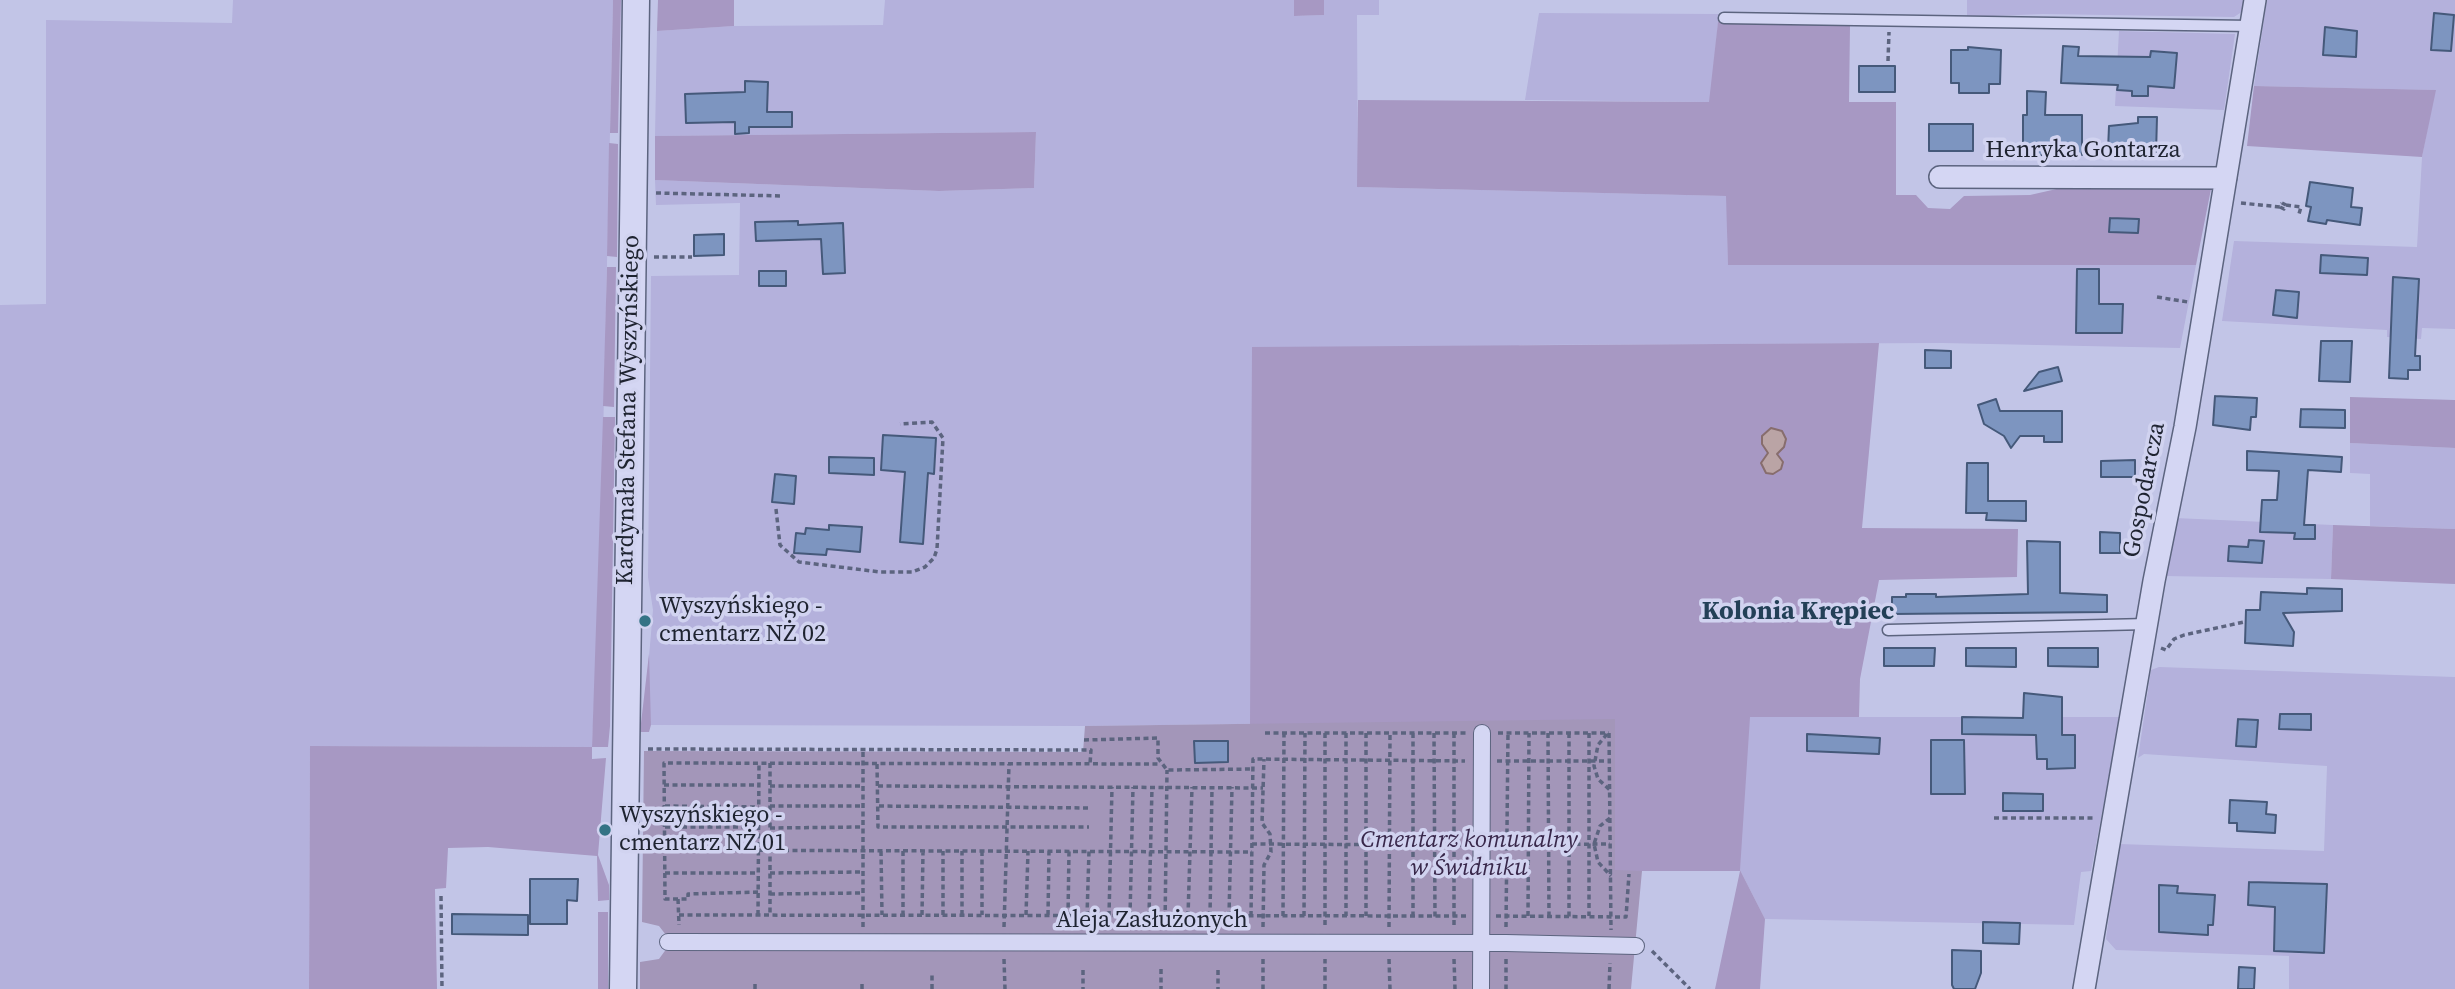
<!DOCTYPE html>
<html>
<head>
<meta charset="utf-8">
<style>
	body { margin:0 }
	canvas { display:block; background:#c2c5e7 }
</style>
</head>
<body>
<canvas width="2455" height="989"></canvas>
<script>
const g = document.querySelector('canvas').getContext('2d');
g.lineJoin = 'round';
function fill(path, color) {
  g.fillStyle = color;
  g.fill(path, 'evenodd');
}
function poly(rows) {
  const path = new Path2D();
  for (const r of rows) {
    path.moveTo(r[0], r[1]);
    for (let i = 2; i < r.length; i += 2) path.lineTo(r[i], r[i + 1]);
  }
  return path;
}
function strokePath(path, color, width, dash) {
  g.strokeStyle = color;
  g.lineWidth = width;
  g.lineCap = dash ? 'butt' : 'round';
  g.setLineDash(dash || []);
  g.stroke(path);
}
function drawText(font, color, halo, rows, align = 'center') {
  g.font = font + ' "Source Serif 4",serif';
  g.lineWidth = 7;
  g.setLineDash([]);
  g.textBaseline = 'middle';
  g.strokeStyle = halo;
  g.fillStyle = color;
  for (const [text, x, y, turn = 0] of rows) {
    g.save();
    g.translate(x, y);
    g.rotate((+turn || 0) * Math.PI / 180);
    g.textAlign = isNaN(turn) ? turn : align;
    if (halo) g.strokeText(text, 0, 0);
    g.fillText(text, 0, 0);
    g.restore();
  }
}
const farmland = poly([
	[233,0,613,0,600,571,592,747,310,746,309,989,0,989,0,305,46,304,46,20,232,23],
	[885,0,1294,0,1295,16,1324,15,1324,0,1379,0,1379,15,1357,15,1358,187,1727,196,1728,265,2196,265,2180,348,1942,343,1519,345,1751,717,2120,717,2091,871,2081,872,2074,925,1765,919,1740,870,1642,871,1615,719,1085,726,651,725,647,680,653,610,648,577,651,276,739,275,740,203,656,205,655,180,939,191,1034,188,1036,132,655,136,657,31,734,26,883,25],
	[1967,0,2245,0,2243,11,2234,17,2043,14,1967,17],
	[2267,0,2455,0,2455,329,2422,328,2421,339,2387,337,2387,330,2222,321,2234,241,2417,247,2422,157,2435,90,2254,86],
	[1539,13,1719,14,1710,102,1525,100],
	[2119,31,2235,34,2224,110,2115,106],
	[2350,443,2455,448,2455,529,2370,526,2370,474,2350,473],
	[2175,518,2333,525,2331,579,2164,576],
	[2159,667,2455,677,2455,989,2289,989,2289,956,2116,950,2106,939,2119,844,2324,851,2327,766,2144,754,2138,758,2151,670]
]);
const green = poly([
	[613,0,621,0,618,133,610,133],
	[658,0,734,0,734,26,657,31],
	[1294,0,1324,0,1324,15,1294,16],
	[1718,22,1850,26,1849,102,1896,102,1896,195,1916,195,1928,208,1950,209,1964,196,2030,195,2061,188,2211,189,2196,265,1728,265,1726,196,1357,187,1358,100,1709,102],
	[2254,86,2436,90,2422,157,2247,146],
	[1036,132,1034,188,939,191,655,180,655,136],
	[609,143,618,144,617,257,607,256],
	[607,267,616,267,614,407,603,406],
	[1879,343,1862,528,2018,529,2017,577,1879,580,1860,679,1859,717,1750,717,1740,870,1765,919,1760,989,1715,989,1740,871,1615,871,1250,724,1252,347],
	[2350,397,2455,400,2455,448,2350,443],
	[603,417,615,417,610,726,608,747,592,747,592,759,606,758,598,855,609,885,609,900,598,901,597,856,488,847,448,848,446,888,435,889,437,989,309,989,310,746,592,747],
	[2333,525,2455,529,2455,584,2331,579],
	[649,654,651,725,649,732,640,732],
	[598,912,608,912,608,989,598,989]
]);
const cemetery = poly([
	[1615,719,1615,870,1642,871,1631,989,640,989,640,962,659,959,667,948,666,935,659,926,642,922,644,751,1083,752,1085,726]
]);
const water = poly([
	[1771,428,1782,431,1786,439,1784,447,1777,454,1783,462,1781,469,1773,474,1766,473,1761,463,1768,453,1762,444,1762,436,1771,428]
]);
const building = poly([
	[2434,13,2454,15,2451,51,2431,50,2434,13],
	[2325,27,2357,31,2356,57,2323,55,2325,27],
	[2063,46,2079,47,2078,56,2150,57,2151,51,2177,53,2174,88,2148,86,2148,96,2132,96,2132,91,2117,90,2118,85,2061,83,2063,46],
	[1968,47,2001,50,2000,84,1989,84,1989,93,1959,93,1959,83,1951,83,1951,50,1968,50,1968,47],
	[1859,66,1895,66,1895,92,1859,92,1859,66],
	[745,81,768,82,767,112,792,112,792,127,749,127,749,133,735,134,735,122,686,123,685,94,745,92,745,81],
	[2027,91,2046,92,2045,115,2082,115,2082,155,2035,155,2035,150,2023,150,2023,115,2027,115,2027,91],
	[2138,117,2157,117,2156,154,2120,154,2120,150,2108,150,2109,126,2138,123,2138,117],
	[1929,124,1973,124,1973,151,1929,151,1929,124],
	[2310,182,2353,188,2351,207,2362,208,2360,225,2327,220,2326,224,2308,221,2311,207,2306,206,2310,182],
	[2110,218,2139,219,2138,233,2109,232,2110,218],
	[798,221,798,225,843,223,845,273,823,274,821,239,756,241,755,222,798,221],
	[724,234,724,255,694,256,694,235,724,234],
	[2321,255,2368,258,2367,275,2320,273,2321,255],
	[2077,269,2099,269,2099,304,2123,304,2122,333,2076,333,2077,269],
	[759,271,786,271,786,286,759,286,759,271],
	[2393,277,2419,279,2415,356,2420,356,2420,370,2408,370,2408,379,2389,378,2393,277],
	[2276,290,2299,292,2297,318,2273,315,2276,290],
	[2321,341,2352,341,2350,382,2319,381,2321,341],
	[1925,350,1951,351,1951,368,1925,368,1925,350],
	[2058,367,2062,381,2024,391,2039,372,2058,367],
	[2215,396,2257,398,2256,417,2251,417,2250,430,2213,425,2215,396],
	[1996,399,2000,411,2062,411,2062,442,2044,442,2044,436,2020,436,2011,448,2004,436,1984,424,1978,405,1996,399],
	[2301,409,2345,410,2345,428,2300,427,2301,409],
	[883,435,936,438,934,474,928,473,923,544,900,542,905,472,881,470,883,435],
	[2247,451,2342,457,2341,472,2308,470,2304,525,2315,525,2315,539,2294,539,2295,533,2260,532,2262,500,2277,500,2279,471,2247,470,2247,451],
	[829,457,874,458,874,475,829,473,829,457],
	[2135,460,2135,477,2101,477,2101,461,2135,460],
	[1967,463,1988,463,1988,501,2026,501,2026,521,1986,520,1987,513,1966,513,1967,463],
	[775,474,796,476,794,504,772,502,775,474],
	[829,525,862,527,860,552,827,549,826,555,794,553,796,533,805,534,806,528,829,530,829,525],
	[2100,532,2120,533,2120,553,2100,553,2100,532],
	[2249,540,2264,541,2262,563,2228,561,2229,546,2248,547,2249,540],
	[2027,541,2060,542,2060,593,2107,595,2107,612,1892,614,1892,597,1906,597,1906,594,1936,594,1936,597,2028,594,2027,541],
	[2307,588,2342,589,2342,611,2283,613,2294,632,2293,646,2245,643,2246,610,2260,610,2261,592,2307,594,2307,588],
	[1884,648,1935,648,1934,666,1884,666,1884,648],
	[1966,648,2016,648,2016,667,1966,666,1966,648],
	[2048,648,2098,648,2098,667,2048,666,2048,648],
	[2024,693,2062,697,2062,735,2075,735,2075,768,2047,769,2047,759,2037,759,2036,735,1962,734,1962,717,2023,718,2024,693],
	[2280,714,2311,714,2311,730,2279,729,2280,714],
	[2238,719,2258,720,2256,747,2236,746,2238,719],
	[1807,734,1880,738,1879,754,1807,751,1807,734],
	[1931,740,1964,740,1965,794,1931,794,1931,740],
	[1194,741,1228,741,1228,762,1195,763,1194,741],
	[2003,793,2043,794,2043,811,2003,811,2003,793],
	[2230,800,2267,802,2266,814,2276,815,2275,833,2237,831,2237,823,2229,823,2230,800],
	[530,879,578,879,577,901,567,900,567,924,530,924,530,879],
	[2249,882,2327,884,2324,953,2274,951,2275,907,2248,905,2249,882],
	[2159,885,2178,886,2177,893,2215,895,2213,925,2208,925,2208,935,2159,932,2159,885],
	[452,914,528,915,528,935,452,934,452,914],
	[1983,922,2020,923,2019,944,1983,943,1983,922],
	[1952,950,1981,951,1981,973,1975,989,1954,989,1952,985,1952,950],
	[2239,967,2255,968,2254,989,2238,989,2239,967]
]);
const path = poly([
	[1888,61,1889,32],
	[656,193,783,196],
	[2241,203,2280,207],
	[2282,203,2286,205,2284,209,2280,207,2282,203],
	[2286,205,2301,207,2299,214],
	[654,257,692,257],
	[2157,297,2188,302],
	[776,509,780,545,799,562,880,572,912,572,925,567,934,558,937,549,943,438,932,422,900,424],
	[2161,648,2166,650,2174,639,2184,635,2244,622],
	[1265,733,1466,733],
	[1325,733,1325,927],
	[1346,733,1346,916],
	[1366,733,1366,916],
	[1413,733,1413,917],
	[1434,733,1435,917],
	[1454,733,1454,927],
	[1498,733,1609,733],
	[1548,733,1549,916],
	[1569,733,1569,917],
	[1589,733,1589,916],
	[1609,733,1611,930],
	[1607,734,1598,745,1594,766,1598,779,1610,790],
	[1084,740,1158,738,1158,758,1167,770,1253,769],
	[648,749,1084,750,1091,750,1090,764],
	[1497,761,1609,761],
	[770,763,770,915],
	[877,764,878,827,1089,827],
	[664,785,758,785],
	[770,786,862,786],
	[878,786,1263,788],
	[665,806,759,807],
	[770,806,862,806],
	[879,806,1090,808],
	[1610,818,1600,826,1594,844,1598,862,1611,876],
	[1994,818,2096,818],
	[665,827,757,827],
	[770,828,862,827],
	[1252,844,1467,845],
	[1499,845,1610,844],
	[665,850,1252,852],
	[881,851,882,915],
	[903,851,903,915],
	[982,851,982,915],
	[665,873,758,873],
	[770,873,863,872],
	[758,892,688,894,688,899,665,899,664,763,1160,764],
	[770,894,863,893],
	[441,896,442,989],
	[678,899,679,925],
	[679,915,1467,916],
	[758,915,759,763],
	[922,915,923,851],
	[943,915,943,851],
	[962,915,962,851],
	[1026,915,1028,851],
	[1048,915,1049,851],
	[1068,916,1069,851],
	[1087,916,1089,851],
	[1109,916,1112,787],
	[1130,916,1133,787],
	[1149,916,1152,787],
	[1188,916,1192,787],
	[1210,916,1212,787],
	[1229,916,1232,787],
	[1251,916,1253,759,1465,761],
	[1283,916,1284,733],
	[1304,916,1305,733],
	[1496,916,1626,917,1629,874],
	[1528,916,1529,733],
	[863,927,863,750],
	[1004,927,1009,764],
	[1165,927,1167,770],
	[1263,927,1264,865,1271,852,1270,834,1262,823,1264,759],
	[1389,927,1390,733],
	[1506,927,1508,733],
	[1652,951,1690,989],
	[1004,959,1005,989],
	[1263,959,1263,989],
	[1389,959,1390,989],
	[1454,959,1455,989],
	[1506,959,1506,989],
	[1161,969,1161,989],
	[1083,970,1083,989],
	[1218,970,1218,989],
	[862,984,862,989],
	[755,989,755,981],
	[932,989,932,973],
	[1325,989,1325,959],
	[1609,989,1610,963]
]);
const service = poly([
	[1724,18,2251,26],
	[1888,630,2148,624]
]);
const pedestrian = poly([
	[668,942,1506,943,1636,946],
	[1481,989,1482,733]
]);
const minor = poly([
	[1940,177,2226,178],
	[2084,989,2154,581,2185,427,2255,0]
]);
const tertiary = poly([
	[623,989,636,0]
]);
const markers = [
	[645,621,7,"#347385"],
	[605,830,7,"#347385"]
];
const streetNames = [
	["Henryka Gontarza",2083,151],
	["Kardynała Stefana Wyszyńskiego",629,410,-89],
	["Gospodarcza",2145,490,-79],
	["Aleja Zasłużonych",1152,921]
];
const poiNames = [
	["Wyszyńskiego -",659,607],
	["cmentarz NŻ 02",659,635],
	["Wyszyńskiego -",619,816],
	["cmentarz NŻ 01",619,844]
];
const parkNames = [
	["Cmentarz komunalny",1469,841],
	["w Świdniku",1469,869]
];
const neighbourhoodNames = [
	["Kolonia Krępiec",1798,612]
];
fill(farmland, '#b4b1dc');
fill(green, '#a798c3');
fill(cemetery, '#a396b9');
fill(water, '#baa4a5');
strokePath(water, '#876d6d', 2);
fill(building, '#7d95c0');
strokePath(building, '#45597a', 2);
strokePath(service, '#5c647f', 13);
strokePath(pedestrian, '#5c647f', 18);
strokePath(minor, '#5c647f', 24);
strokePath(tertiary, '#5c647f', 29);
strokePath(path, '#5c647f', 3.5, [5, 3.5]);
strokePath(service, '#d4d6f3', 10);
strokePath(pedestrian, '#d4d6f3', 16);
strokePath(minor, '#d4d6f3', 21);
strokePath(tertiary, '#d4d6f3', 26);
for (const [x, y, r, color] of markers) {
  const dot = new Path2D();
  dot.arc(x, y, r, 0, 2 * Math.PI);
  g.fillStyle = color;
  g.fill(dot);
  strokePath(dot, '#d1d3f0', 2.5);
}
drawText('24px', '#1e2330', '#d1d3f0', streetNames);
drawText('24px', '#1e2330', '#d1d3f0', poiNames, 'left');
drawText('italic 24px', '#38274a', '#d1d3f0', parkNames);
drawText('bold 26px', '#234057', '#d1d3f0', neighbourhoodNames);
</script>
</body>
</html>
